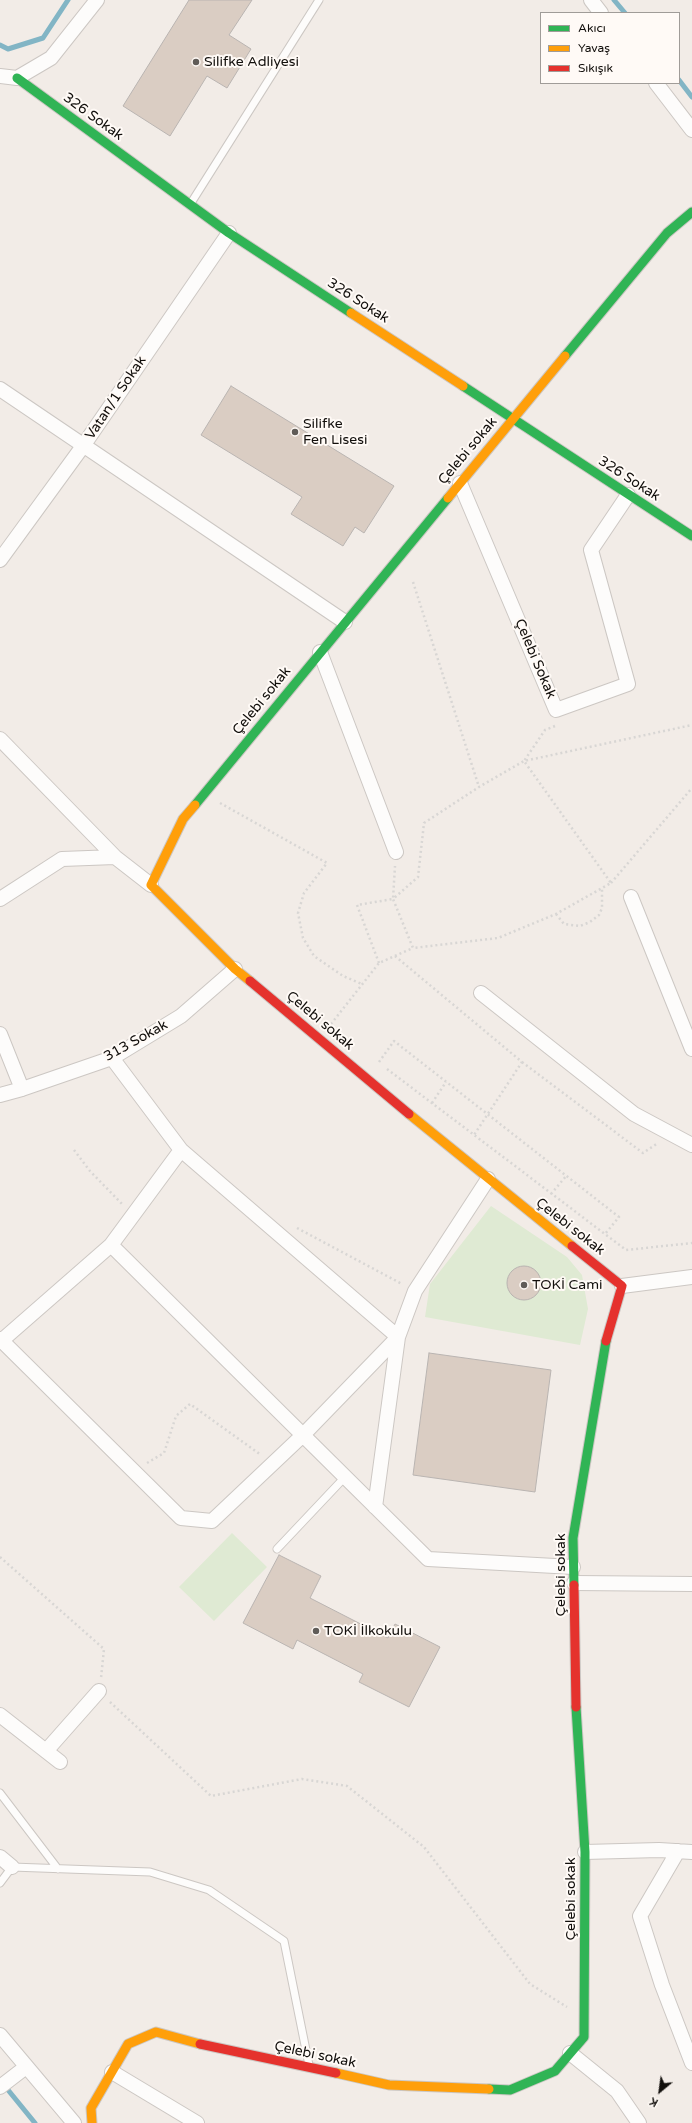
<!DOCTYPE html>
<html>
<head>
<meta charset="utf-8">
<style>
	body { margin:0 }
	#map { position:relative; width:692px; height:2123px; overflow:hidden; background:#f2ece7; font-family:"Varela Round",sans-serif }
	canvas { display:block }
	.legend { position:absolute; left:540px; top:12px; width:140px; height:72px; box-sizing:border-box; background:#fffaf6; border:1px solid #a09c98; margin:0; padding:5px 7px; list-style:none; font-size:12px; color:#110e0b }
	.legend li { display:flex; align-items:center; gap:8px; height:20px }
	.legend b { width:20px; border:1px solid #a09c98 }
	.north { position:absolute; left:640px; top:2071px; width:40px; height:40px; -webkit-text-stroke:3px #fffaf6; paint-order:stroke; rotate:209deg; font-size:11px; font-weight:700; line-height:16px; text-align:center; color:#110e0b }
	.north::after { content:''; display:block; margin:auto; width:14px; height:18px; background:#110e0b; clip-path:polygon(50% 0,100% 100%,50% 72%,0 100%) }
</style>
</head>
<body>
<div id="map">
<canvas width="692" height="2123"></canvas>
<ul class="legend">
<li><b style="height:5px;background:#30b455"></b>Akıcı</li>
<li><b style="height:5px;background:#ff9f0a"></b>Yavaş</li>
<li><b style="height:5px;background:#e5322d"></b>Sıkışık</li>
</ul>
<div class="north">K</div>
</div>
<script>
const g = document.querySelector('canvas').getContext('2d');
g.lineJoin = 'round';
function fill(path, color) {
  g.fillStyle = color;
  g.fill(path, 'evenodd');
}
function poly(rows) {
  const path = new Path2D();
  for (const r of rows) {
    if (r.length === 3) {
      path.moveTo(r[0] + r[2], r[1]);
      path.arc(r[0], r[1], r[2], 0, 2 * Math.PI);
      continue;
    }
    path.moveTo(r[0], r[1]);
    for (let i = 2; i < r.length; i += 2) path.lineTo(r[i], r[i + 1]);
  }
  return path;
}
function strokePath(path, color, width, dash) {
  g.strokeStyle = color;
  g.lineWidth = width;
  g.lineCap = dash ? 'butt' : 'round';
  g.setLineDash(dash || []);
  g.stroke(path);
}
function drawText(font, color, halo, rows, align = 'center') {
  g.font = font + ' "Varela Round",sans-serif';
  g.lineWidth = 4;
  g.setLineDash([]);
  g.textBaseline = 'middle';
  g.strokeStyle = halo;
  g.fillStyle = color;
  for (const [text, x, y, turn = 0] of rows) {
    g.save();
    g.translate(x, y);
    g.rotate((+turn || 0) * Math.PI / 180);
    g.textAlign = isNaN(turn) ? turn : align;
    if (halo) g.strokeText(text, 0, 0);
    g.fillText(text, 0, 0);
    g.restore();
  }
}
const green = poly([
	[491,1206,567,1257,582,1275,588,1309,580,1345,425,1317,430,1284],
	[232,1533,267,1567,214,1621,179,1587]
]);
const stream = poly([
	[614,0,625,13],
	[0,45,8,49,43,38,68,0],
	[679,80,692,97],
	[4,2085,35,2123]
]);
const building = poly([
	[189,0,252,0,229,35,251,49,227,88,207,76,170,136,123,106,189,0],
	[231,386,394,486,364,533,355,527,343,546,291,514,302,497,201,435,231,386],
	[524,1283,17],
	[429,1353,551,1370,535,1492,413,1475,429,1353],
	[279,1555,321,1576,310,1598,388,1638,395,1624,440,1647,409,1707,359,1682,363,1674,297,1640,293,1649,243,1623,279,1555]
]);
const path = poly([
	[413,582,479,787],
	[555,726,545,730,524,761,611,883,556,914,498,938,413,948,393,899,418,877,424,823,479,787,524,761,692,725],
	[220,803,327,863,304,893,298,913,303,938,314,956,343,976,362,984],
	[611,883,692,788],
	[556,914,564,924,580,926,590,922,599,915,602,908,602,888],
	[395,956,522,1062,474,1135],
	[379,963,357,905,393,899,395,866],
	[331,1024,379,963,413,948],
	[379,1062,394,1041,619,1217,605,1234],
	[522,1062,643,1153,658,1143],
	[387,1069,626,1250,692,1243],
	[432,1103,446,1082],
	[74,1150,90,1171,123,1205],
	[551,1194,567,1175],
	[297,1228,402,1284],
	[147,1463,164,1453,176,1416,190,1404,261,1455],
	[0,1557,104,1649,101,1678],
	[110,1702,211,1796,302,1779,347,1786,424,1847,530,1984,567,2007]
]);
const lane = poly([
	[191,203,319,0],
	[277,1549,345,1477],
	[0,1793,58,1869],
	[0,1883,12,1867,150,1872,209,1890,284,1941,309,2065]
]);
const street = poly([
	[591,0,601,13],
	[0,76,17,78,51,58,97,0],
	[656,83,692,130],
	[0,389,345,622],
	[460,483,556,710,628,684,591,550,628,495],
	[0,560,83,446,229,233],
	[320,652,396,852],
	[0,739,115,857],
	[631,897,692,1049],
	[0,899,62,859,115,857,151,885],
	[481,993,634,1114,692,1145],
	[0,1034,22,1089],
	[0,1095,22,1089,112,1058,181,1016,235,969],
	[111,1245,428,1559,573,1567],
	[622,1286,692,1277],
	[0,1339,181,1518,212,1521,303,1435,398,1337,181,1150],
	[0,1342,111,1245,181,1150,112,1058],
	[375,1507,398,1337,415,1291,488,1179],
	[574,1583,692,1584],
	[0,1715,60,1762],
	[46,1751,99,1691],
	[678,1851,640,1916,662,1985,692,2063],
	[585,1852,659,1850,692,1852],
	[0,1857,12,1867],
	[0,2035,74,2123],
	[570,2053,617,2091,639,2123],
	[112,2072,197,2123],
	[0,2087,26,2067]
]);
const fast = poly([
	[17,78,229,233,351,313],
	[565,356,667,233,692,212],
	[463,386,692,536],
	[195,805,448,498],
	[574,1585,573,1538,606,1341],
	[489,2089,510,2090,555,2071,584,2037,585,1852,576,1707]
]);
const slow = poly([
	[351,313,463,386],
	[448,498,565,356],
	[195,805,183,819,151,885,235,969,250,981],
	[409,1114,572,1246],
	[336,2073,389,2085,489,2089],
	[92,2123,91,2108,128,2044,156,2032,200,2044]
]);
const jam = poly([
	[250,981,409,1114],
	[572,1246,622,1286,606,1341],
	[574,1585,576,1707],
	[200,2044,336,2073]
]);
const markers = [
	[196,62,4,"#605c58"],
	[295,432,4,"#605c58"],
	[524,1285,4,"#605c58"],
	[316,1631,4,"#605c58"]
];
const poiNames = [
	["Silifke Adliyesi",204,62],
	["Silifke",303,424],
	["Fen Lisesi",303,440],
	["TOKİ Cami",532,1285],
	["TOKİ İlkokulu",324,1631]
];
const streetNames = [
	["326 Sokak",93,117,36],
	["326 Sokak",358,301,33],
	["Vatan/1 Sokak",116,398,-56],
	["Çelebi sokak",468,451,-50],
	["326 Sokak",629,479,33],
	["Çelebi Sokak",535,659,67],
	["Çelebi sokak",262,701,-51],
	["Çelebi sokak",320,1021,40],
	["313 Sokak",136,1041,-29],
	["Çelebi sokak",570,1227,38],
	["Çelebi sokak",561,1575,-90],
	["Çelebi sokak",571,1899,-90],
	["Çelebi sokak",315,2055,12]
];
fill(green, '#dfead3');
strokePath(stream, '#82b5c5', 5);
fill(building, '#dacdc3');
strokePath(building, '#b9b4b1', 1);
strokePath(lane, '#ccc7c3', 9);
strokePath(street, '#ccc7c3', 16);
strokePath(fast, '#ccc7c3', 11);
strokePath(slow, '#ccc7c3', 11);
strokePath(jam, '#ccc7c3', 11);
strokePath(path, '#d8d6d4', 2.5, [2, 3]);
strokePath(lane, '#fdfcfb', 7);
strokePath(street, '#fdfcfb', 14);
strokePath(fast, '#30b455', 9);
strokePath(slow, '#ff9f0a', 9);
strokePath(jam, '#e5322d', 9);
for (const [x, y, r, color] of markers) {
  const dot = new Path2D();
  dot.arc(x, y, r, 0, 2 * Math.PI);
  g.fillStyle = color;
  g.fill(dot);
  strokePath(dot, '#fffaf6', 1.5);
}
drawText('14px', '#110e0b', '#fffaf6', poiNames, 'left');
drawText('14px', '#110e0b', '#fffaf6', streetNames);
</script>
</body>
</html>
